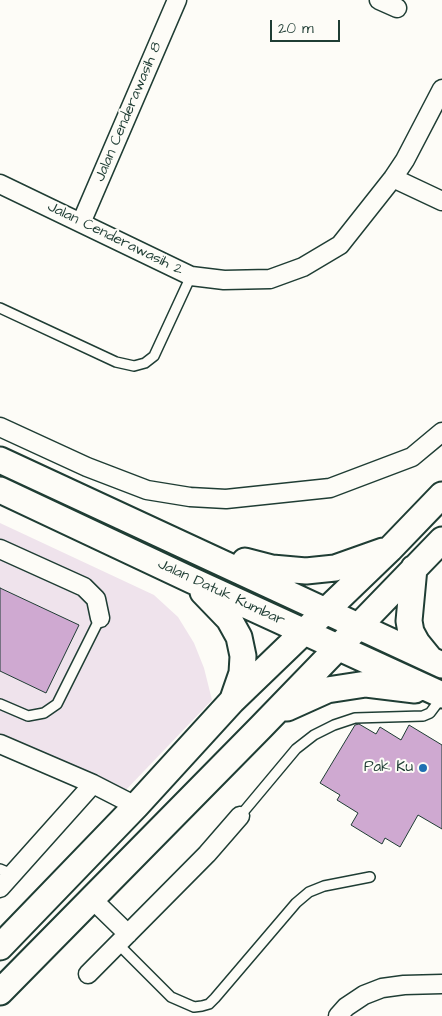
<!DOCTYPE html>
<html>
<head>
<meta charset="utf-8">
<style>
	body { margin:0 }
	#map { position:relative; width:442px; height:1016px; overflow:hidden; background:#fdfcf7; font-family:"Architects Daughter",sans-serif }
	canvas { display:block }
	.scale { position:absolute; left:270px; top:20px; width:70px; height:22px; box-sizing:border-box; border:2px solid #1f3d34; border-top:0; padding-left:6px; font-size:15px; line-height:18px; white-space:nowrap; color:#1f3d34; -webkit-text-stroke:4px #fdfcf7; paint-order:stroke }
</style>
</head>
<body>
<div id="map">
<canvas width="442" height="1016"></canvas>
<div class="scale">20 m</div>
</div>
<script>
const g = document.querySelector('canvas').getContext('2d');
g.lineJoin = 'round';
function fill(path, color) {
  g.fillStyle = color;
  g.fill(path, 'evenodd');
}
function poly(rows) {
  const path = new Path2D();
  for (const r of rows) {
    path.moveTo(r[0], r[1]);
    for (let i = 2; i < r.length; i += 2) path.lineTo(r[i], r[i + 1]);
  }
  return path;
}
function strokePath(path, color, width, dash) {
  g.strokeStyle = color;
  g.lineWidth = width;
  g.lineCap = dash ? 'butt' : 'round';
  g.setLineDash(dash || []);
  g.stroke(path);
}
function drawText(font, color, halo, rows, align = 'center') {
  g.font = font + ' "Architects Daughter",sans-serif';
  g.lineWidth = 4;
  g.setLineDash([]);
  g.textBaseline = 'middle';
  g.strokeStyle = halo;
  g.fillStyle = color;
  for (const [text, x, y, turn = 0] of rows) {
    g.save();
    g.translate(x, y);
    g.rotate((+turn || 0) * Math.PI / 180);
    g.textAlign = isNaN(turn) ? turn : align;
    if (halo) g.strokeText(text, 0, 0);
    g.fillText(text, 0, 0);
    g.restore();
  }
}
const built = poly([
	[0,523,154,595,178,617,194,643,204,668,212,700,123,793,0,740]
]);
const building = poly([
	[0,588,79,625,46,693,0,671,0,588],
	[359,724,376,734,380,727,401,740,409,725,442,745,442,829,418,815,400,847,385,838,382,844,351,825,358,813,337,800,340,795,320,783,355,725,359,724]
]);
const service = poly([
	[0,308,116,362,134,366,145,363,154,356,191,276],
	[0,704,28,716,44,713,57,704,100,618],
	[240,816,296,749,314,735,334,725,355,718,423,716,430,713,442,697],
	[0,869,12,874],
	[118,944,171,997,194,1007,202,1006,209,1004,215,998,296,903,309,892,324,886,370,877]
]);
const minor = poly([
	[379,0,397,8],
	[393,178,442,201],
	[0,184,191,276,224,280,270,279,303,267,340,245,393,178,405,160,442,89],
	[81,223,177,0],
	[0,427,87,467,147,490,190,497,226,499,330,488,412,457,442,432],
	[0,549,84,587,96,599,100,618],
	[0,744,93,784,136,806],
	[0,888,93,784],
	[92,899,128,934],
	[88,974,207,854,240,816],
	[338,1016,346,1007,364,995,382,988,404,985,442,984]
]);
const secondary = poly([
	[0,460,442,665],
	[0,490,191,580,442,695],
	[245,561,272,568,306,571,335,568,383,551],
	[414,568,409,621,411,632,417,643,430,659],
	[203,592,229,619,239,637,243,656,242,673,233,699],
	[287,708,327,690,366,684,415,690],
	[0,947,136,806,232,701,390,549,442,495],
	[0,992,261,727,442,540]
]);
const markers = [
	[423,768,5,"#1f6fb2"]
];
const streetNames = [
	["Jalan Cenderawasih 8",129,112,-67],
	["Jalan Cenderawasih 2",115,239,26],
	["Jalan Datuk Kumbar",221,593,25]
];
const poiNames = [
	["Pak Ku",413,768]
];
fill(built, '#efe3ec');
fill(building, '#cfa9d1');
strokePath(building, '#1f3d34', 1);
strokePath(service, '#1f3d34', 12);
strokePath(minor, '#1f3d34', 21);
strokePath(secondary, '#1f3d34', 29);
strokePath(service, '#fdfcf7', 9);
strokePath(minor, '#fdfcf7', 18);
strokePath(secondary, '#fdfcf7', 25);
for (const [x, y, r, color] of markers) {
  const dot = new Path2D();
  dot.arc(x, y, r, 0, 2 * Math.PI);
  g.fillStyle = color;
  g.fill(dot);
  strokePath(dot, '#fdfcf7', 2);
}
drawText('15px', '#1f3d34', '#fdfcf7', streetNames);
drawText('15px', '#1f3d34', '#fdfcf7', poiNames, 'right');
</script>
</body>
</html>
